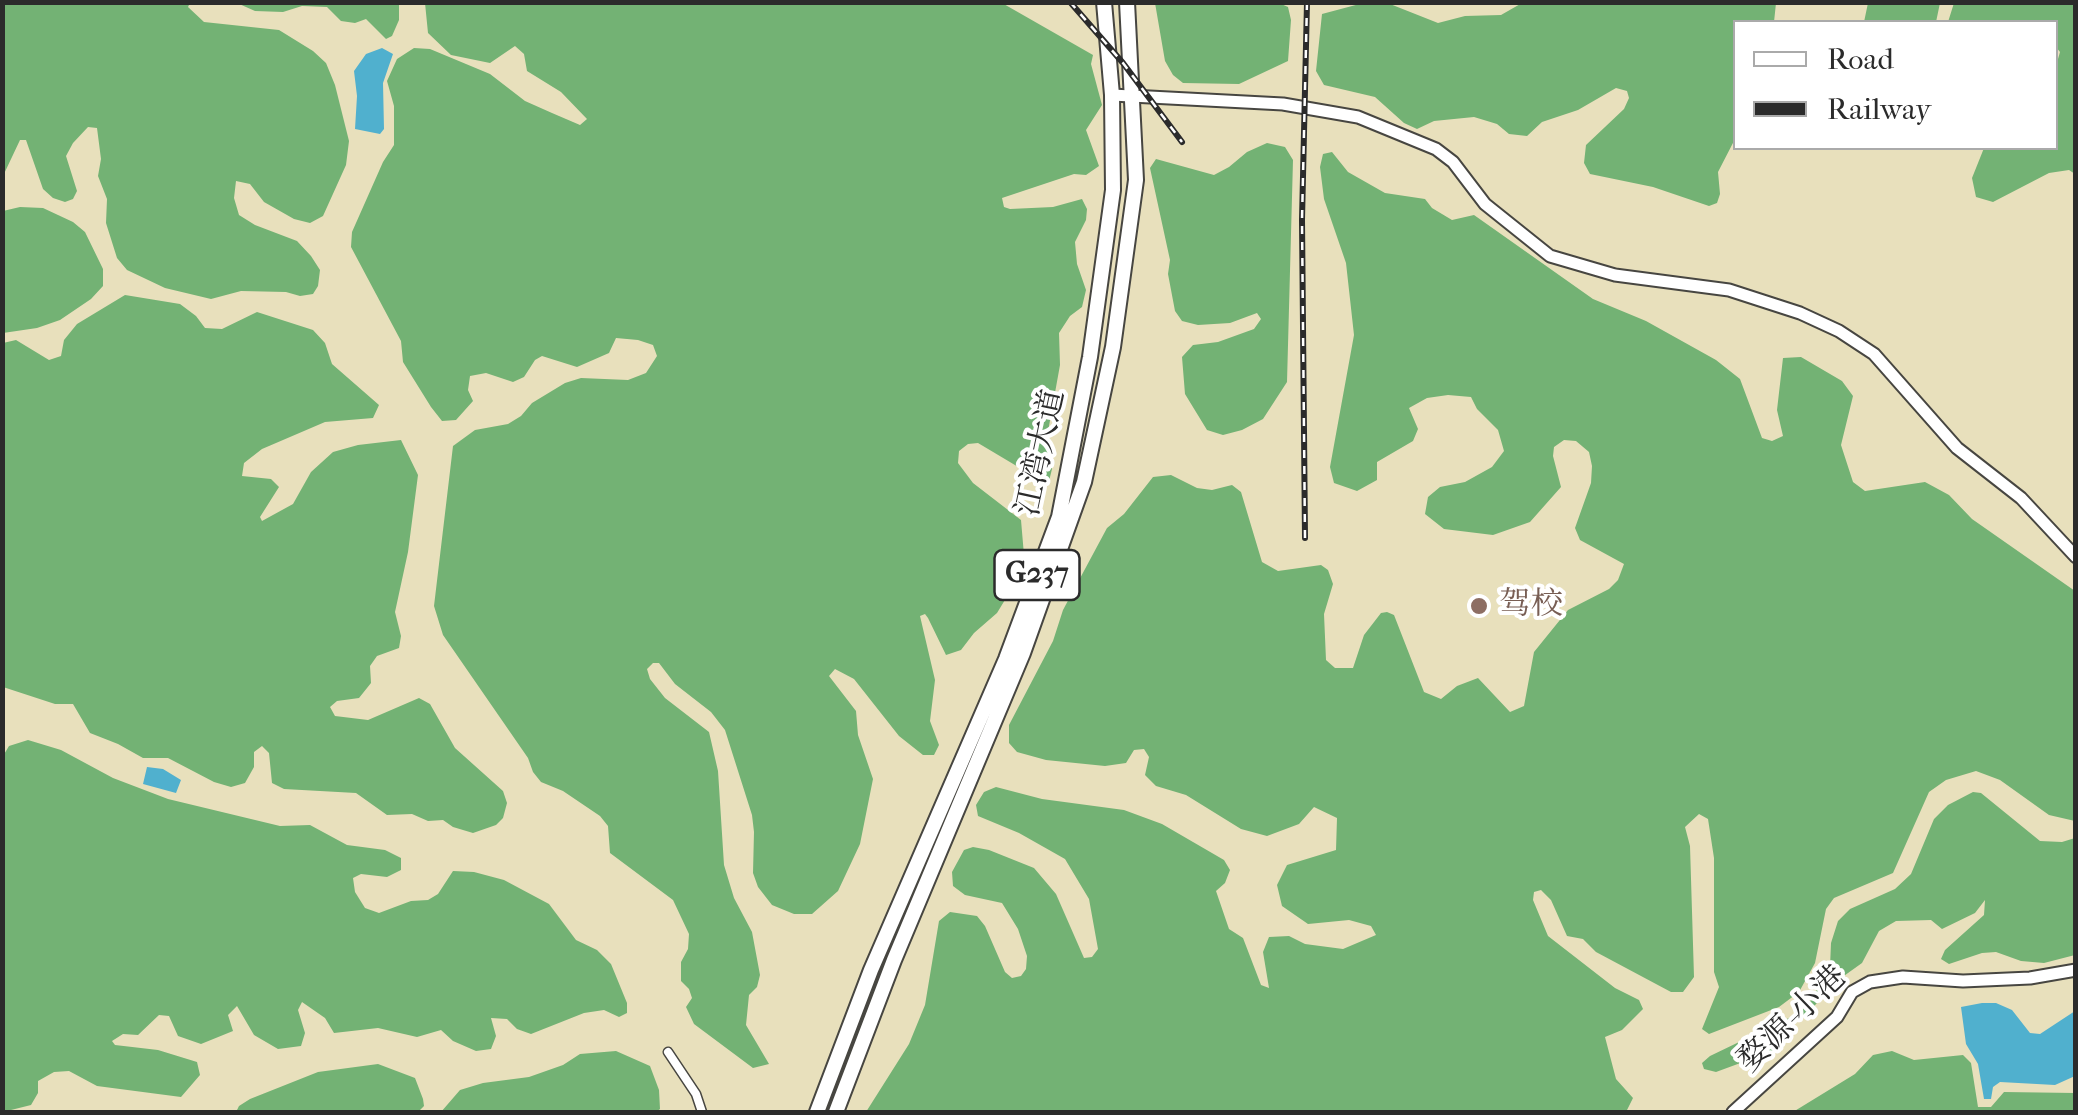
<!DOCTYPE html>
<html>
<head>
<meta charset="utf-8">
<style>
	body { margin:0 }
	#map { position:relative; width:2078px; height:1115px; overflow:hidden; background:#e8e0bc; font-family:"IM FELL French Canon",serif }
	canvas { display:block }
	.frame { position:absolute; inset:0; border:5px solid #2b2b2b; pointer-events:none }
	.legend { position:absolute; left:1733px; top:20px; width:325px; height:130px; box-sizing:border-box; background:#fff; border:2px solid #aaa; margin:0; padding:12px 18px; list-style:none; font-size:30px; color:#2b2b2b }
	.legend li { display:flex; align-items:center; gap:20px; height:50px }
	.legend b { width:50px; border:2px solid #aaa }
</style>
</head>
<body>
<div id="map">
<canvas width="2078" height="1115"></canvas>
<div class="frame"></div>
<ul class="legend">
<li><b style="height:12px;background:#fff"></b>Road</li>
<li><b style="height:12px;background:#2b2b2b"></b>Railway</li>
</ul>
</div>
<script>
const g = document.querySelector('canvas').getContext('2d');
g.lineJoin = 'round';
function fill(path, color) {
  g.fillStyle = color;
  g.fill(path, 'evenodd');
}
function poly(rows) {
  const path = new Path2D();
  for (const r of rows) {
    path.moveTo(r[0], r[1]);
    for (let i = 2; i < r.length; i += 2) path.lineTo(r[i], r[i + 1]);
  }
  return path;
}
function strokePath(path, color, width, dash) {
  g.strokeStyle = color;
  g.lineWidth = width;
  g.lineCap = dash ? 'butt' : 'round';
  g.setLineDash(dash || []);
  g.stroke(path);
}
function drawText(font, color, halo, rows, align = 'center') {
  g.font = font + ' "IM FELL French Canon","Noto Serif SC",serif';
  g.lineWidth = 8;
  g.setLineDash([]);
  g.textBaseline = 'middle';
  g.strokeStyle = halo;
  g.fillStyle = color;
  for (const [text, x, y, turn = 0] of rows) {
    g.save();
    g.translate(x, y);
    g.rotate((+turn || 0) * Math.PI / 180);
    g.textAlign = isNaN(turn) ? turn : align;
    if (halo) g.strokeText(text, 0, 0);
    g.fillText(text, 0, 0);
    g.restore();
  }
}
const forest = poly([
	[3,2,190,3,188,7,204,22,279,30,313,51,326,63,335,85,349,141,346,165,323,216,310,223,294,219,264,202,250,184,236,181,234,198,239,215,255,225,297,241,311,256,320,270,318,286,313,294,300,296,286,292,241,291,211,299,165,288,127,270,117,258,106,223,107,199,98,176,101,159,97,128,88,127,73,143,66,156,77,191,73,199,65,202,53,198,43,189,26,140,20,140,3,176],
	[1367,2,1390,4,1438,23,1465,16,1501,15,1522,3,1776,3,1774,22,1736,22,1735,139,1718,172,1720,194,1717,203,1709,206,1653,187,1590,174,1584,163,1586,145,1624,109,1629,98,1627,91,1616,88,1578,110,1542,122,1527,136,1509,134,1497,124,1474,117,1434,121,1417,129,1404,123,1375,97,1324,85,1316,71,1322,14],
	[237,3,399,3,399,20,392,36,386,39,366,19,355,23,341,21,327,7,302,6,283,12,255,11],
	[425,3,1002,3,1093,55,1091,64,1102,105,1086,130,1099,166,1086,175,1074,174,1002,198,1004,207,1010,209,1053,207,1082,199,1087,209,1086,220,1075,242,1077,264,1086,290,1082,307,1070,316,1059,333,1060,365,1047,437,1052,469,1048,485,1038,489,1025,471,978,443,968,444,959,451,958,463,973,483,1021,520,1025,567,997,613,974,633,961,650,946,655,928,618,925,614,920,616,935,680,930,721,939,745,934,755,923,755,899,736,854,679,835,669,829,676,856,711,858,735,873,779,860,844,838,891,812,914,794,914,772,905,758,887,753,873,754,832,752,815,725,730,711,712,675,684,659,663,653,663,647,669,650,679,665,698,709,732,718,771,724,865,734,898,752,932,760,975,757,987,749,995,746,1025,769,1064,753,1068,694,1024,686,1007,692,998,689,989,681,981,681,962,688,949,689,934,673,900,610,853,608,826,600,816,563,791,541,782,533,772,528,758,443,635,434,606,453,446,475,430,508,424,521,416,532,403,565,383,581,378,628,380,646,373,657,356,653,345,638,340,616,338,609,353,577,367,542,356,535,360,524,377,513,382,486,373,470,376,468,390,473,401,456,420,442,421,431,407,403,362,401,341,351,247,352,232,383,162,394,145,394,106,387,81,397,59,414,48,430,49,490,74,525,101,552,113,580,125,587,119,561,92,527,71,524,54,515,46,490,63,451,55,428,33],
	[1155,3,1279,3,1288,7,1291,20,1288,61,1239,84,1183,83,1173,75,1165,61],
	[1868,3,1868,2,1940,3,1936,22,1864,22],
	[1954,3,2075,3,2075,174,2069,170,2049,173,1993,202,1976,197,1972,178,1984,148,2056,148,2056,66,2060,52,2056,47,2056,22,1948,22],
	[1267,143,1285,147,1293,160,1287,382,1263,419,1242,430,1223,435,1207,430,1185,394,1182,357,1193,345,1218,342,1254,329,1261,319,1257,313,1230,323,1198,325,1182,321,1175,311,1168,274,1170,260,1150,168,1156,159,1214,175,1229,167,1247,152],
	[1332,152,1348,172,1385,193,1425,199,1432,208,1452,220,1474,215,1593,299,1646,321,1716,360,1740,379,1762,438,1772,441,1783,436,1777,410,1783,358,1801,357,1842,381,1853,396,1841,445,1853,482,1865,491,1925,482,1949,495,1972,519,2075,591,2075,821,2049,815,2000,780,1976,771,1946,780,1929,792,1893,873,1834,898,1826,909,1815,963,1799,992,1779,1007,1709,1034,1702,1029,1719,987,1714,972,1714,858,1708,819,1699,814,1685,827,1690,846,1694,977,1683,992,1671,992,1596,952,1583,939,1567,936,1551,900,1541,890,1534,892,1533,900,1548,936,1615,988,1639,1000,1643,1009,1622,1030,1605,1037,1616,1079,1633,1098,1626,1112,866,1112,909,1044,925,1005,939,921,950,912,977,916,985,926,1005,972,1012,978,1021,976,1026,969,1027,956,1018,929,1002,903,965,895,953,886,952,872,964,850,973,847,989,850,1034,868,1056,894,1084,958,1092,957,1098,949,1089,899,1065,859,1019,833,978,816,976,805,984,792,996,787,1042,799,1124,810,1162,824,1224,860,1230,870,1225,883,1216,891,1229,929,1243,938,1261,985,1269,988,1263,952,1269,937,1289,936,1305,944,1343,949,1376,935,1371,926,1349,920,1308,924,1282,906,1277,885,1287,865,1336,850,1337,818,1314,807,1299,824,1267,836,1241,829,1186,795,1156,786,1145,775,1149,757,1144,749,1134,750,1126,763,1105,766,1046,760,1017,752,1009,743,1009,725,1053,641,1063,610,1107,528,1124,514,1153,477,1171,475,1197,488,1212,490,1232,485,1241,492,1262,562,1278,571,1321,565,1328,570,1333,584,1324,614,1326,660,1335,668,1353,668,1364,635,1381,613,1387,612,1394,615,1424,692,1441,699,1457,686,1478,678,1510,712,1524,706,1534,652,1568,610,1609,589,1618,580,1624,564,1580,540,1575,528,1591,483,1592,466,1589,452,1576,441,1564,440,1554,447,1553,456,1561,487,1530,522,1493,535,1444,529,1425,514,1428,497,1440,487,1465,482,1492,467,1504,451,1498,430,1477,409,1471,397,1448,395,1427,398,1409,408,1418,429,1413,441,1377,462,1377,480,1357,491,1334,483,1330,467,1354,335,1346,263,1324,199,1320,167,1323,154],
	[20,207,43,208,73,222,85,232,103,269,103,286,91,299,60,320,37,328,3,333,3,211],
	[125,295,180,304,196,316,205,328,222,329,257,312,313,330,325,343,332,364,379,405,373,418,325,422,262,449,244,463,242,476,271,479,279,487,260,517,262,521,293,504,311,472,333,452,358,445,401,440,418,475,408,552,395,612,401,636,399,648,377,656,370,666,371,683,359,698,337,701,330,707,335,716,368,720,419,698,430,704,455,748,503,791,507,803,503,818,496,825,473,833,453,827,443,820,428,821,412,814,387,815,356,793,284,789,272,783,269,753,262,746,254,752,254,767,245,783,231,787,214,782,168,758,143,758,118,744,90,733,73,704,55,704,3,687,3,343,16,340,49,360,61,356,64,340,77,324],
	[28,740,61,750,113,778,168,799,280,826,310,825,347,845,385,850,401,858,401,870,387,877,361,874,353,878,355,892,365,908,379,913,411,901,428,900,438,894,453,871,474,872,504,880,549,904,576,940,597,950,611,964,627,1003,627,1013,619,1017,604,1010,584,1013,531,1034,517,1029,507,1019,491,1018,496,1036,491,1049,476,1051,453,1041,441,1030,417,1037,378,1028,334,1033,325,1018,302,1002,298,1010,305,1033,301,1046,278,1049,254,1035,237,1006,228,1015,233,1031,201,1044,178,1036,169,1016,159,1015,138,1035,123,1034,112,1041,115,1045,158,1050,197,1062,200,1075,181,1097,97,1086,69,1071,54,1072,38,1081,38,1093,31,1105,3,1112,3,756,9,746],
	[1973,792,1981,793,2040,841,2062,842,2075,838,2075,955,2044,963,2021,961,1996,952,1982,953,1949,964,1941,959,1945,950,1984,915,1985,900,1975,913,1942,929,1931,920,1896,921,1879,931,1862,963,1834,983,1810,1011,1785,1030,1781,1042,1773,1051,1716,1072,1704,1069,1702,1063,1710,1056,1791,1017,1808,1005,1830,967,1831,943,1838,921,1850,909,1895,889,1911,874,1934,819,1948,805],
	[616,1051,650,1066,659,1090,660,1109,656,1112,441,1112,460,1090,483,1083,529,1077,563,1065,580,1054],
	[1892,1051,1914,1060,1963,1055,1971,1063,1978,1107,1991,1107,2004,1092,2075,1093,2075,1112,1793,1112,1855,1074,1873,1055],
	[378,1064,415,1078,423,1099,424,1106,418,1112,236,1112,239,1106,250,1099,318,1072]
]);
const water = poly([
	[382,48,393,54,383,83,384,129,380,134,355,129,357,96,354,71,366,54],
	[147,767,163,769,181,780,176,793,143,784],
	[1982,1003,1996,1003,2012,1010,2030,1033,2040,1034,2075,1011,2075,1076,2055,1085,2000,1082,1993,1087,1991,1099,1984,1099,1978,1064,1966,1044,1961,1007]
]);
const street = poly([
	[668,1052,696,1094,702,1112]
]);
const secondary = poly([
	[1112,95,1283,104,1358,117,1436,149,1453,162,1485,204,1550,256,1615,275,1729,290,1800,313,1839,331,1874,354,1957,448,2021,498,2076,557],
	[1733,1112,1837,1017,1852,992,1870,982,1903,977,1963,981,2030,978,2076,970]
]);
const highway = poly([
	[817,1112,871,970,1006,659,1059,517,1090,357,1113,190,1112,95,1104,2],
	[836,1112,894,960,1023,653,1084,482,1113,347,1136,180,1127,2]
]);
const rail = poly([
	[1070,2,1123,63,1182,142],
	[1305,538,1302,220,1307,2]
]);
const markers = [
	[1479,606,10,"#8d6e63"]
];
const shields = [
	[1037,575,85]
];
const shieldNames = [
	["G237",1037,575]
];
const streetNames = [
	["江湾大道",1042,453,-78],
	["婺源-小港",1793,1020,-44]
];
const educationNames = [
	["驾校",1499,606]
];
fill(forest, '#73b274');
fill(water, '#50b0ce');
strokePath(street, '#474641', 11);
strokePath(secondary, '#474641', 15);
strokePath(highway, '#474641', 18);
strokePath(street, '#fff', 8);
strokePath(secondary, '#fff', 11);
strokePath(highway, '#fff', 14);
strokePath(rail, '#2b2b2b', 6);
strokePath(rail, '#fff', 2.5, [8]);
for (const [x, y, r, color] of markers) {
  const dot = new Path2D();
  dot.arc(x, y, r, 0, 2 * Math.PI);
  g.fillStyle = color;
  g.fill(dot);
  strokePath(dot, '#fff', 4);
}
for (const [x, y, w] of shields) {
  const box = new Path2D();
  box.roundRect(x - w / 2, y - 25, w, 50, 8);
  g.fillStyle = '#fff';
  g.fill(box);
  strokePath(box, '#2b2b2b', 2.5);
}
drawText('bold 30px', '#2b2b2b', null, shieldNames);
drawText('32px', '#2b2b2b', '#fff', streetNames);
drawText('32px', '#785e54', '#fff', educationNames, 'left');
</script>
</body>
</html>
